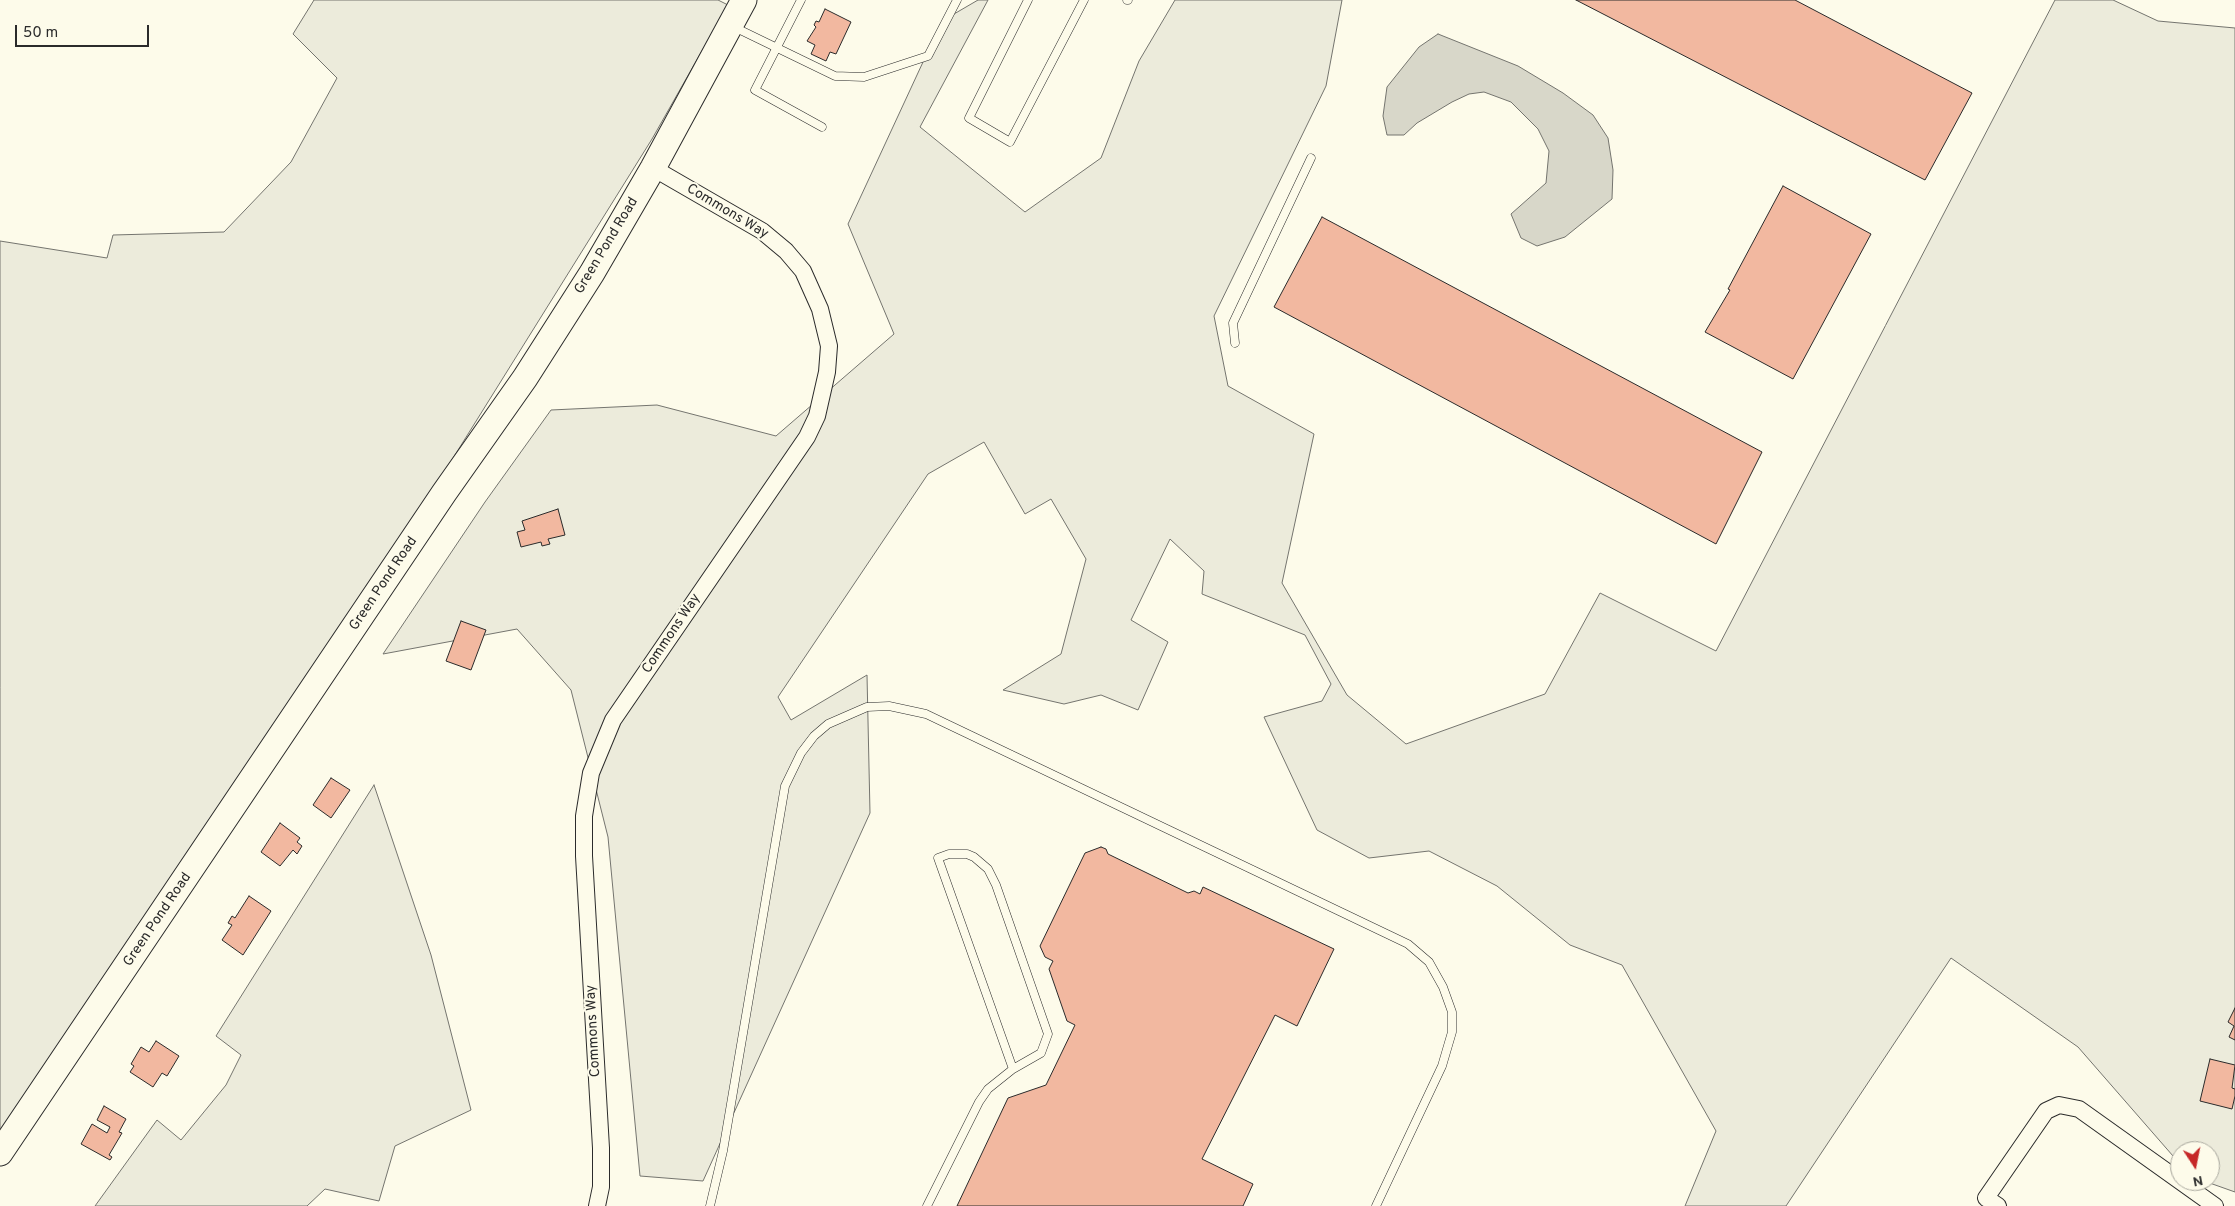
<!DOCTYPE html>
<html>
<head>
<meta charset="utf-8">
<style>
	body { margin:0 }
	#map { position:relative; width:2235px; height:1206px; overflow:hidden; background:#fdfbea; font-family:Overpass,sans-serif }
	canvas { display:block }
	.north { position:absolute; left:2170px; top:1141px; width:50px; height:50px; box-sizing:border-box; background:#fdfbea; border:1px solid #a9a89e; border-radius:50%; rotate:169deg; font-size:14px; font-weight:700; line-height:20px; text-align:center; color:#2b2b2b }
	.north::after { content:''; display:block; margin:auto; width:18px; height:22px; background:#c62828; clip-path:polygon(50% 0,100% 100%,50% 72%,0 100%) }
	.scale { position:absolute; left:15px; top:25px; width:134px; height:22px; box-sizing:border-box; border:2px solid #2b2b2b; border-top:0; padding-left:6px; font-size:15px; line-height:18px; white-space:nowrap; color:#2b2b2b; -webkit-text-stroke:4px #fdfbea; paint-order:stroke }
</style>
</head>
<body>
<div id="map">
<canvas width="2235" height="1206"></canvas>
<div class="north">N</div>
<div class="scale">50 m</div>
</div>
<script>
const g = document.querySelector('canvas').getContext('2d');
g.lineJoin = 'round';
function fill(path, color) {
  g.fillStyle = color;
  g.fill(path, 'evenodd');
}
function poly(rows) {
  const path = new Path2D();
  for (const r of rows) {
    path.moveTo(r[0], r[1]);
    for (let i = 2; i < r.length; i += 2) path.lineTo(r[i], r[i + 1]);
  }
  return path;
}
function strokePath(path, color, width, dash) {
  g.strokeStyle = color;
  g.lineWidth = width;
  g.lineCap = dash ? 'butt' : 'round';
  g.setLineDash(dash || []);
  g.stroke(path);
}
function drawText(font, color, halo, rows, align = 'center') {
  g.font = font + ' Overpass,sans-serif';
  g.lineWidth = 4;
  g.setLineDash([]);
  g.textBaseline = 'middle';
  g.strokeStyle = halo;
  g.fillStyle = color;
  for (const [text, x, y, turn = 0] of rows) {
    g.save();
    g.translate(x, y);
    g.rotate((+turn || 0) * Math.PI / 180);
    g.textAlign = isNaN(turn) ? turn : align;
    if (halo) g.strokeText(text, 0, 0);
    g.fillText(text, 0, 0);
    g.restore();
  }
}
const green = poly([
	[314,0,718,0,728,5,652,139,425,503,0,1134,0,241,107,258,113,235,224,232,291,162,337,78,293,34,314,0],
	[978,0,988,0,920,127,1025,212,1101,158,1139,61,1175,0,1342,0,1326,86,1214,316,1228,386,1314,434,1282,583,1347,695,1406,744,1545,694,1600,593,1716,651,2055,0,2113,0,2158,21,2235,28,2235,1192,2204,1181,2210,1181,2210,1151,2180,1151,2180,1164,2078,1047,1951,958,1786,1206,1685,1206,1716,1131,1622,965,1570,945,1497,886,1429,851,1369,858,1317,830,1264,717,1322,701,1331,684,1305,635,1202,594,1204,571,1170,539,1131,620,1168,642,1138,710,1101,695,1064,704,1003,690,1061,654,1086,559,1051,499,1025,514,984,442,928,474,778,697,791,720,867,675,870,813,703,1181,640,1176,608,837,571,690,517,629,383,654,485,502,551,410,657,405,776,436,894,334,848,224,942,21,978,0],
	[374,785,431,955,471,1110,395,1146,379,1201,325,1189,307,1206,95,1206,157,1120,181,1140,226,1085,241,1055,216,1036,374,785]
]);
const water = poly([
	[1438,34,1518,66,1563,93,1593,115,1608,138,1613,170,1612,199,1565,237,1537,246,1521,238,1511,214,1546,183,1549,151,1538,129,1511,102,1484,92,1469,94,1452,102,1417,123,1404,135,1387,135,1383,116,1387,87,1419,47,1438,34]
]);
const building = poly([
	[1576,0,1795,0,1972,93,1925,180,1576,0],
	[825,9,851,22,836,54,830,52,826,61,811,54,815,45,807,41,816,27,814,25,816,21,819,22,825,9],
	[1783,186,1871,234,1793,379,1705,332,1730,290,1728,289,1783,186],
	[1322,217,1762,452,1716,544,1274,307,1322,217],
	[558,509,565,535,548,539,550,544,542,546,541,542,521,547,517,532,525,530,522,521,558,509],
	[461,621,486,630,471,670,446,661,461,621],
	[331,778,350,790,331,818,313,805,331,778],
	[280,823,300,838,297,842,302,846,297,854,293,850,280,866,261,852,280,823],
	[1101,847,1106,849,1108,854,1188,893,1194,891,1200,894,1203,887,1334,949,1297,1026,1275,1015,1202,1159,1253,1184,1243,1206,957,1206,1008,1098,1046,1085,1075,1025,1067,1021,1049,969,1053,961,1045,957,1040,946,1085,853,1101,847],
	[249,896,271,911,243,955,222,940,232,925,228,923,232,916,235,918,249,896],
	[2235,1008,2235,1040,2229,1037,2234,1026,2228,1022,2235,1008],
	[156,1041,179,1056,167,1076,162,1073,153,1087,130,1072,134,1066,131,1064,141,1047,149,1052,156,1041],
	[2210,1059,2235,1065,2232,1088,2235,1089,2235,1096,2232,1109,2200,1101,2210,1059],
	[104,1106,126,1119,119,1132,122,1133,109,1155,112,1157,110,1160,81,1144,92,1124,107,1133,110,1127,97,1120,104,1106]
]);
const service = poly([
	[801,0,755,90,822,127],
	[1028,0,969,118,1010,142,1084,0],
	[1127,0,1128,0],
	[734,27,835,76,864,77,928,56,957,0],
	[1235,343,1233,323,1311,158],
	[710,1206,723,1151,785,786,801,753,814,736,828,724,867,707,889,706,926,714,1408,944,1429,962,1443,987,1452,1012,1452,1032,1442,1066,1376,1206],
	[927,1206,979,1102,988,1089,1013,1069,1041,1053,1048,1034,996,885,988,869,974,857,967,854,949,854,938,858,1013,1069]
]);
const minor = poly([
	[597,1206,601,1187,601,1148,584,856,584,816,591,773,613,720,807,437,817,416,827,372,829,346,820,309,803,271,786,251,762,231,653,168],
	[1998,1206,1986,1198,2046,1111,2059,1105,2079,1109,2215,1206]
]);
const primary = poly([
	[0,1153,444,493,525,378,592,273,653,168,744,0]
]);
const streetNames = [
	["Commons Way",727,212,31],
	["Green Pond Road",607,246,-59],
	["Green Pond Road",384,584,-56],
	["Commons Way",672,634,-56],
	["Green Pond Road",158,920,-56],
	["Commons Way",594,1031,-93]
];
fill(green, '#ecebdb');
strokePath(green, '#74746e', 1);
fill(water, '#d8d7c9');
strokePath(water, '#74746e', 1);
fill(building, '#f2b8a0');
strokePath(building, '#2b2b2b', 1);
strokePath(service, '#2b2b2b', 9);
strokePath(minor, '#2b2b2b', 18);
strokePath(primary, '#2b2b2b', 27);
strokePath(service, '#fdfbea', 8);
strokePath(minor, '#fdfbea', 16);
strokePath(primary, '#fdfbea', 25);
drawText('14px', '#2b2b2b', '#fdfbea', streetNames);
</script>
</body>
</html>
